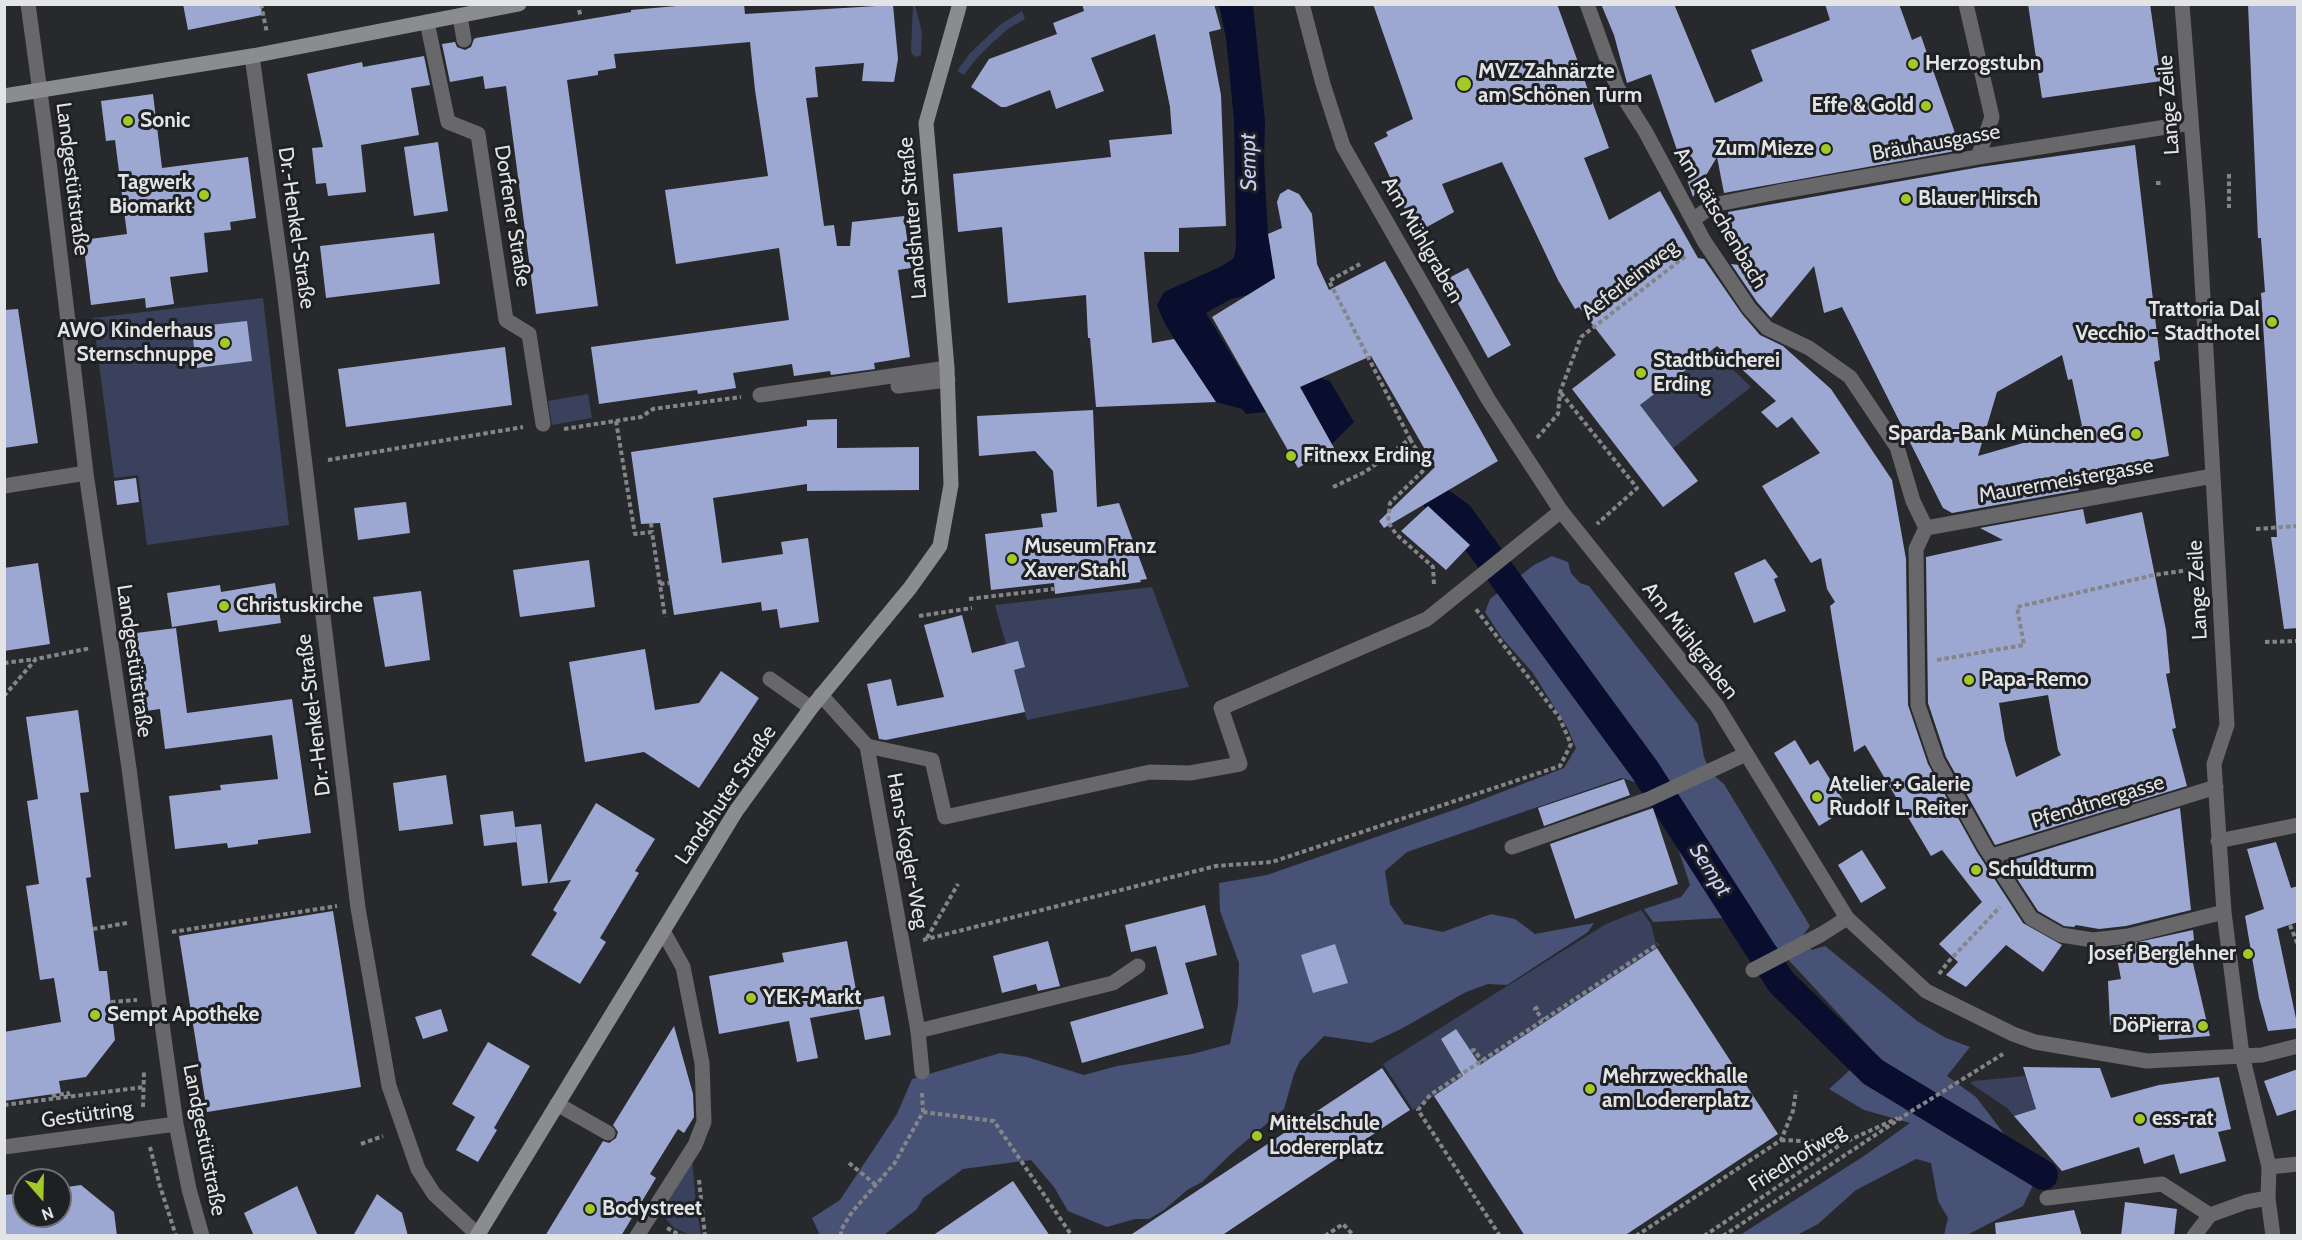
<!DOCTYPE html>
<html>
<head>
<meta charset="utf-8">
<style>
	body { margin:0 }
	#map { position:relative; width:2302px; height:1240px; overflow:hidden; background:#28292d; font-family:Cabin,sans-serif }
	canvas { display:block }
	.frame { position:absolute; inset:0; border:6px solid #e3e4e6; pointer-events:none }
	.north { position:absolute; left:12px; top:1168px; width:60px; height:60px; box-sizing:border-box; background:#1f2023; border:2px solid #6d6e71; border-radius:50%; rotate:160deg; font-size:16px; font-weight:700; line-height:24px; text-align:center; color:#e3e4e6 }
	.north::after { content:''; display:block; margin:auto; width:21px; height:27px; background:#a3c927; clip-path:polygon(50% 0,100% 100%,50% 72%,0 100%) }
</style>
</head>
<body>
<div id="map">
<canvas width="2302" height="1240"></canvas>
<div class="frame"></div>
<div class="north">N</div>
</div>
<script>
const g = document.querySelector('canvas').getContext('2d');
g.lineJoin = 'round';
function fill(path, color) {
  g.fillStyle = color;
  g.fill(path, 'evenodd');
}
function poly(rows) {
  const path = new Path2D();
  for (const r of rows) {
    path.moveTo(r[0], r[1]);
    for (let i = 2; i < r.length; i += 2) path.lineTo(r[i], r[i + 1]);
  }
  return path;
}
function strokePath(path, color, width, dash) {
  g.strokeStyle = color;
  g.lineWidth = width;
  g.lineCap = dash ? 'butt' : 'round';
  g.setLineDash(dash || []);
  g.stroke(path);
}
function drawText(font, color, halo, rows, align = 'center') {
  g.font = font + ' Cabin,sans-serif';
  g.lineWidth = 6;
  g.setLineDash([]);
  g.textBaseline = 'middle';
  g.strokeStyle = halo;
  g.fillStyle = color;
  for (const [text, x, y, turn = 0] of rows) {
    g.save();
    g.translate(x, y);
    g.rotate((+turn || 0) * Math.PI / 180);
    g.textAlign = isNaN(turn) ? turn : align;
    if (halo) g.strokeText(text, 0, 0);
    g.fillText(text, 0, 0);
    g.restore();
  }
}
const green = poly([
	[913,5,915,5,922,32,921,55,917,57,913,55,911,51],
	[1022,11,1025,19,1009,28,991,44,976,59,964,75,957,71,970,53,1000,25],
	[263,298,289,525,147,545,138,475,114,478,93,318],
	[1712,349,1751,387,1673,448,1640,405],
	[588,394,592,418,552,425,548,401],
	[1152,587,1189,687,1027,720,995,605],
	[1641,910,1651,924,1657,948,1413,1110,1383,1064,1606,924],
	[2025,1076,2036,1109,2014,1116,2007,1108,1970,1083,1974,1081],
	[692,1158,696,1204,701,1235,690,1235,674,1228,667,1220,662,1207]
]);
const forest = poly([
	[1552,556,1568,562,1571,573,1580,583,1589,586,1698,724,1704,757,1711,773,1724,784,1810,926,1801,938,1812,950,1825,946,1917,1021,1946,1038,1970,1047,1947,1076,1976,1097,2037,1177,2023,1206,1967,1235,1944,1235,1948,1218,1938,1201,1931,1163,1916,1159,1856,1190,1818,1224,1797,1235,1740,1235,1864,1156,1910,1123,1864,1110,1829,1089,1872,1050,1771,941,1755,916,1653,922,1644,909,1681,897,1690,885,1671,827,1654,798,1641,784,1622,778,1407,852,1385,871,1390,904,1404,924,1443,932,1491,914,1515,919,1535,934,1594,923,1588,932,1507,985,1488,984,1466,992,1401,1029,1371,1043,1324,1036,1300,1061,1294,1074,1284,1109,1232,1153,1202,1182,1187,1190,1164,1210,1149,1219,1135,1219,1107,1227,1068,1211,1054,1187,1031,1160,963,1169,923,1198,917,1209,884,1235,820,1235,812,1218,840,1200,897,1114,912,1079,1000,1053,1027,1057,1084,1075,1117,1066,1192,1054,1230,1044,1238,1005,1239,963,1220,911,1219,883,1267,875,1468,805,1564,768,1576,748,1568,729,1533,673,1502,638,1485,612,1490,599,1534,565]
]);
const water = poly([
	[1219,5,1253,5,1265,121,1264,162,1268,234,1276,279,1263,321,1248,295,1231,299,1206,313,1266,412,1246,414,1242,409,1216,402,1184,355,1165,324,1157,305,1164,292,1222,266,1234,258,1236,245,1234,120,1226,38],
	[1283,357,1320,378,1330,381,1354,422,1332,444]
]);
const canal = poly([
	[1438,501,1459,516,1645,770,1781,982,1873,1072,2043,1175]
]);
const building = poly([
	[183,4,261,4,262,15,188,30],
	[699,4,744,4,745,14,893,5,898,59,894,82,862,81,864,63,815,67,818,97,806,98,824,226,834,225,837,246,850,246,852,222,904,216,911,268,898,270,910,357,874,363,875,369,831,375,830,371,794,376,792,364,733,373,736,388,698,394,697,390,599,404,591,347,789,320,779,248,676,264,665,190,768,176,755,90,750,42,614,54,616,68,598,71,598,75,567,80,598,306,536,314,506,86,485,89,483,76,450,82,442,44,455,42,457,47,465,50,471,47,474,39,476,38,631,12,631,10],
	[1082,4,1214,4,1221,29,1209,32,1221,95,1226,226,1179,228,1179,252,1144,252,1152,343,1174,339,1216,402,1096,407,1090,338,1088,338,1086,295,1008,303,1002,227,958,232,953,174,1111,157,1109,140,1172,134,1170,107,1155,34,1091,58,1104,91,1056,109,1050,90,1006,107,1001,107,971,87,989,59,1057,34,1053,23,1084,11],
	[1373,4,1557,4,1609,148,1584,158,1609,220,1660,191,1698,258,1704,259,1742,314,1760,335,1783,346,1831,389,1892,480,1906,559,1908,705,1928,764,1977,852,2023,923,2062,945,2043,972,2006,945,1966,987,1946,975,1958,962,1939,944,1982,902,1942,850,1931,856,1865,745,1854,752,1830,606,1835,602,1827,589,1821,558,1811,563,1762,486,1820,453,1792,417,1777,428,1761,412,1776,401,1717,346,1640,405,1698,481,1663,507,1572,389,1616,355,1579,307,1575,309,1558,280,1502,162,1442,184,1454,212,1416,233,1374,143,1388,136,1386,132,1413,119],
	[1601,4,1674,4,1715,103,1763,81,1751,50,1830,20,1825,4,1899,4,1912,40,1921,36,1961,150,1724,193,1717,157,1693,197,1651,74,1627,83,1614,35],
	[2028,4,2150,4,2161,81,2042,98],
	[2248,4,2298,4,2298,628,2284,629,2271,537,2277,537,2261,293,2265,292,2261,238,2258,238],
	[424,56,430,85,411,88,419,135,361,145,366,192,328,196,326,183,316,184,312,148,323,147,307,74,362,62,363,67],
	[153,94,162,168,248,157,256,218,230,222,231,230,204,233,208,272,170,277,174,304,146,308,145,298,91,305,83,240,127,234,115,140,106,141,101,101],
	[438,142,448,211,414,216,404,147],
	[2135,145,2160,360,2154,362,2169,456,2076,476,2079,490,1952,513,1943,508,1842,307,1824,313,1814,266,1771,318,1757,302,1731,264,1739,265,1728,212,1980,167],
	[2062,355,2068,380,2072,379,2082,426,1978,456,1997,392],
	[1288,189,1299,194,1312,214,1317,264,1329,290,1385,261,1498,461,1384,528,1379,521,1435,467,1371,356,1300,387,1334,448,1298,468,1212,317,1275,278,1268,234,1282,228,1277,202,1280,194],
	[434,233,440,284,326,298,320,246],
	[1468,268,1511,345,1488,358,1445,280],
	[18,309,38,443,4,448,4,310],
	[247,321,252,361,196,368,192,327],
	[505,347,512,405,346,427,338,369],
	[1093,410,1097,507,1119,503,1147,579,1140,580,1141,582,1055,594,1054,583,991,590,985,534,1043,527,1041,514,1057,512,1053,471,1035,451,979,456,977,416],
	[837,419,837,448,919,447,919,490,807,491,807,484,713,498,722,563,783,554,781,542,808,538,819,622,780,628,777,609,762,611,761,602,674,615,660,523,641,524,631,452,807,426,807,420],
	[136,478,139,502,117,505,114,481],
	[406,502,410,533,358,540,354,508],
	[1428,506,1470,545,1446,570,1401,531],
	[2083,509,2086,524,2142,512,2166,630,2170,673,2166,674,2176,728,2172,729,2187,786,1995,845,1946,757,1928,703,1926,557,2003,540,1980,528],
	[2048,695,2058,750,2061,755,2016,777,2005,740,1999,703],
	[1765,559,1778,577,1774,579,1786,611,1754,623,1734,573],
	[589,560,595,607,520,617,513,570],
	[38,563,50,644,4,651,4,568],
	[275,583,281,623,219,632,217,620,172,627,167,593,220,585,221,592],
	[421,591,430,660,385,667,373,597],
	[962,615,972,653,1018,641,1025,667,1014,670,1025,712,886,740,879,739,867,684,891,679,897,706,944,697,924,625],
	[176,628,187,713,292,699,311,833,258,840,258,844,228,848,227,843,175,849,169,796,221,790,220,785,278,779,272,735,165,749,160,709,146,711,136,633],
	[645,649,655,710,699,703,721,671,759,698,699,788,644,752,585,762,569,662],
	[78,710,89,792,80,793,91,877,86,878,99,971,107,971,115,1040,86,1077,59,1081,61,1093,4,1101,4,1032,61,1022,54,978,40,980,26,886,39,884,27,801,38,799,26,717],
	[1795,740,1810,765,1818,760,1848,808,1819,826,1774,753],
	[446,775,453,824,399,831,393,783],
	[1624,779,1630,795,1544,826,1538,808],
	[596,803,655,839,635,871,639,873,600,938,606,942,580,984,531,955,557,913,553,910,571,880,549,883],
	[1653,808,1678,884,1575,919,1550,844],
	[2180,808,2191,910,2126,926,2099,929,2076,925,2074,927,2064,926,2038,911,2006,862],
	[513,811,517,842,484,846,480,815],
	[541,824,548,883,522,886,515,827],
	[2276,842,2291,888,2298,886,2298,922,2277,929,2298,1028,2268,1031,2259,998,2245,916,2264,909,2247,849],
	[1862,850,1886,888,1861,903,1838,865],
	[1205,905,1217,955,1185,963,1204,1028,1082,1063,1070,1022,1168,994,1156,946,1131,952,1125,925],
	[333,911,361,1087,207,1112,179,936],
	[2193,930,2194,940,2188,942,2210,1036,2159,1040,2158,1025,2110,1025,2108,981,2121,979,2115,947],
	[847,941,858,1001,884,996,891,1035,865,1040,859,1009,810,1018,818,1058,797,1062,789,1021,719,1034,709,976,784,962,782,953],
	[1048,941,1060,986,1038,991,1036,984,1002,993,993,956],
	[1335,944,1348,983,1313,993,1301,955],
	[1657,948,1778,1134,1624,1236,1525,1236,1434,1096,1463,1076,1441,1039,1456,1029,1480,1065],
	[441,1009,448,1031,423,1039,415,1017],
	[674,1026,693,1094,694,1117,684,1133,678,1129,650,1174,656,1178,621,1236,545,1236,603,1141,609,1143,616,1138,618,1132,613,1125],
	[488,1042,530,1066,494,1128,497,1130,478,1162,456,1150,475,1117,452,1104],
	[2023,1067,2100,1068,2111,1098,2159,1085,2219,1077,2231,1129,2218,1132,2226,1161,2180,1174,2174,1154,2144,1164,2139,1147,2062,1171,2014,1116,2036,1109],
	[1382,1068,1410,1110,1393,1121,1221,1236,1129,1236],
	[2298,1069,2298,1109,2277,1116,2264,1081],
	[1013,1181,1050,1236,932,1236],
	[81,1185,114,1212,117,1236,4,1236,4,1195,24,1193,24,1216,60,1216,60,1188],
	[297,1186,318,1236,254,1236,244,1213],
	[377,1194,402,1213,408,1236,353,1236],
	[2125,1202,2177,1209,2174,1236,2121,1236],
	[2074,1210,2082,1236,1996,1236,1995,1223]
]);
const path = poly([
	[261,4,267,33],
	[579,10,581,17],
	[2229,174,2229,208],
	[2156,183,2163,183],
	[1561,393,1637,488,1597,524],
	[616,421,635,534,652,532,665,617],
	[564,429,641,417,653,409,741,397],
	[1537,438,1558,414,1560,392,1581,337,1687,255],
	[1410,439,1427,467,1390,503,1388,522,1396,534,1433,567,1434,585],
	[328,460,523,427],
	[1333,487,1365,472,1410,439,1329,281,1360,264],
	[651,523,652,532],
	[2256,529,2298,526],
	[660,584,669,583],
	[969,599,1054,589],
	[919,616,972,608],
	[2265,642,2298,641],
	[1937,660,2024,645,2017,607,2154,575,2196,569],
	[4,663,36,659],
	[4,696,36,659,91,648],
	[2290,925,2298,945],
	[93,929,127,923],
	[172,932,337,906],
	[927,938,958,884],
	[923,940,1216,866,1272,862,1560,766,1571,744,1559,717,1475,608],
	[1939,974,1949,961,2000,907],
	[111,1002,137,1000],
	[1538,1007,1535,1009,1543,1020],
	[1471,1051,1474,1050,1482,1061],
	[52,1096,68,1093,69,1097],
	[4,1105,144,1087],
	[143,1107,144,1070],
	[923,1112,994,1121,1072,1236],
	[1781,1140,1843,1143],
	[361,1144,383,1136],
	[150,1147,160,1186,176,1236],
	[849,1163,876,1185],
	[699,1180,705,1236],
	[667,1228,682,1236],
	[841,1236,841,1230,852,1212,894,1164,923,1112,922,1093],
	[1325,1236,1343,1224,1354,1236],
	[1500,1236,1418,1110,1430,1095,1658,944],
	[1636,1236,1781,1140,1793,1111,1796,1091],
	[1704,1236,1843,1143,1898,1118],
	[1723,1236,1910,1112,2003,1054]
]);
const lane = poly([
	[460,16,464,40],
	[427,22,448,122,478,134,506,320,529,334,543,424],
	[898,386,948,380],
	[760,395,947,368],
	[770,679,811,708],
	[867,746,932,760,945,817,1150,772,1190,773,1240,764,1221,708,1427,619,1561,511],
	[1512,847,1649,799,1746,754],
	[1753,970,1822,934,1847,918],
	[918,1031,1113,983,1138,966],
	[557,1104,608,1133],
	[2047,1198,2162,1184,2210,1215],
	[637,1236,695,1145,704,1122,702,1063,683,967,663,931]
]);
const street = poly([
	[28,4,46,136,86,473,129,768,158,995,176,1124,189,1189,202,1236],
	[1302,4,1323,84,1343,146,1488,399,1561,511,1717,706,1847,918,1926,991,2013,1034,2035,1042,2147,1061,2262,1055,2298,1046],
	[1587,4,1617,87,1645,131,1704,241,1749,308,1767,328,1809,348,1850,377,1897,447,1913,501,1926,528],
	[1966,4,1992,117,1978,157],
	[2182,4,2198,209,2227,725,2214,764,2224,912,2242,1055,2269,1167,2268,1198,2273,1236],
	[252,56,283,281,358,908,389,1086,418,1169,434,1194,477,1234],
	[1693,220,1713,205,1778,192,1978,157,2191,123],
	[4,486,86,473],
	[1926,528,1916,549,1918,705,1937,761,1985,847,2031,918,2061,935,2093,940,2128,936,2224,912],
	[1926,528,2213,476],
	[821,695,867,746,918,1031,922,1072],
	[2218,841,2298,825],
	[1992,856,2216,787],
	[4,1147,176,1124],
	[2269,1167,2298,1164],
	[2194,1236,2210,1215,2246,1202,2268,1198]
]);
const secondary = poly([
	[4,96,252,56,519,4],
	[477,1236,736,811,811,708,910,588,940,546,951,485,947,368,926,123,959,7]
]);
const markers = [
	[1913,64,6,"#a3c927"],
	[1464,84,8,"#a3c927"],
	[1926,106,6,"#a3c927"],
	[128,121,6,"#a3c927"],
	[1826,149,6,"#a3c927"],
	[204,195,6,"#a3c927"],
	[1906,199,6,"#a3c927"],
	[2272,322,6,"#a3c927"],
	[225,343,6,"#a3c927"],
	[1641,373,6,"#a3c927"],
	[2136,434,6,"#a3c927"],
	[1291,456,6,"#a3c927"],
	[1012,559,6,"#a3c927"],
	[224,606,6,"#a3c927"],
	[1969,680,6,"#a3c927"],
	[1817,797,6,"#a3c927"],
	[1976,870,6,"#a3c927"],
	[2248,954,6,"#a3c927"],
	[751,998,6,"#a3c927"],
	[95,1015,6,"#a3c927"],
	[2203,1026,6,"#a3c927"],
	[1590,1089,6,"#a3c927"],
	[2140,1119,6,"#a3c927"],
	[1257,1136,6,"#a3c927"],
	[590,1209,6,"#a3c927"]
];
const poiNames = [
	["Herzogstubn",1925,64],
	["MVZ Zahnärzte",1478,72],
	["am Schönen Turm",1478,96],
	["Effe & Gold",1914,106,"right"],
	["Sonic",140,121],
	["Zum Mieze",1814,149,"right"],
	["Tagwerk",192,183,"right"],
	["Biomarkt",192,207,"right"],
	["Blauer Hirsch",1918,199],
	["Trattoria Dal",2260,310,"right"],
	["Vecchio - Stadthotel",2260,334,"right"],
	["AWO Kinderhaus",213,331,"right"],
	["Sternschnuppe",213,355,"right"],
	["Stadtbücherei",1653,361],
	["Erding",1653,385],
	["Sparda-Bank München eG",2124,434,"right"],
	["Fitnexx Erding",1303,456],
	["Museum Franz",1024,547],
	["Xaver Stahl",1024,571],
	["Christuskirche",236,606],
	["Papa-Remo",1981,680],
	["Atelier + Galerie",1829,785],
	["Rudolf L. Reiter",1829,809],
	["Schuldturm",1988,870],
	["Josef Berglehner",2236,954,"right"],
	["YEK-Markt",763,998],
	["Sempt Apotheke",107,1015],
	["DöPierra",2191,1026,"right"],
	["Mehrzweckhalle",1602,1077],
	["am Lodererplatz",1602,1101],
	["ess-rat",2152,1119],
	["Mittelschule",1269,1124],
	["Lodererplatz",1269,1148],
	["Bodystreet",602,1209]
];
const streetNames = [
	["Lange Zeile",2169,105,-94],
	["Bräuhausgasse",1936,143,-10],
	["Landgestütstraße",72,179,83],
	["Dorfener Straße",512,216,81],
	["Landshuter Straße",913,218,-95],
	["Am Rätschenbach",1720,218,59],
	["Dr.-Henkel-Straße",296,228,82],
	["Am Mühlgraben",1422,240,60],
	["Aeferleinweg",1630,280,-38],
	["Maurermeistergasse",2066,481,-10],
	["Lange Zeile",2198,590,-93],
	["Am Mühlgraben",1690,641,52],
	["Landgestütstraße",134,661,82],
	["Dr.-Henkel-Straße",314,715,-97],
	["Landshuter Straße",726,795,-56],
	["Pfendtnergasse",2098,802,-17],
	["Hans-Kogler-Weg",907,851,80],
	["Gestütring",87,1115,-8],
	["Landgestütstraße",204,1140,79],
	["Friedhofweg",1797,1158,-32]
];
const waterNames = [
	["Sempt",1249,162,-91],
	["Sempt",1710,870,57]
];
fill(green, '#3a415d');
fill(forest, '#485176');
fill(water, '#0a0e2e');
strokePath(canal, '#0a0e2e', 30);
fill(building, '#9ca8d2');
strokePath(path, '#848588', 4, [4.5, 3]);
strokePath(lane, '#68686a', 15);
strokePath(street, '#68686a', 15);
strokePath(secondary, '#8b8c8f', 15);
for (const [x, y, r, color] of markers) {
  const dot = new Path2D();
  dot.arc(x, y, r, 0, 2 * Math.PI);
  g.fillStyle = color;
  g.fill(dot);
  strokePath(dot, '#1f2023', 2);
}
drawText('bold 21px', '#e3e4e6', '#1f2023', poiNames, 'left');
drawText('21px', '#e3e4e6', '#1f2023', streetNames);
drawText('italic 22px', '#c6d1f8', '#1f2023', waterNames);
</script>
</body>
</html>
